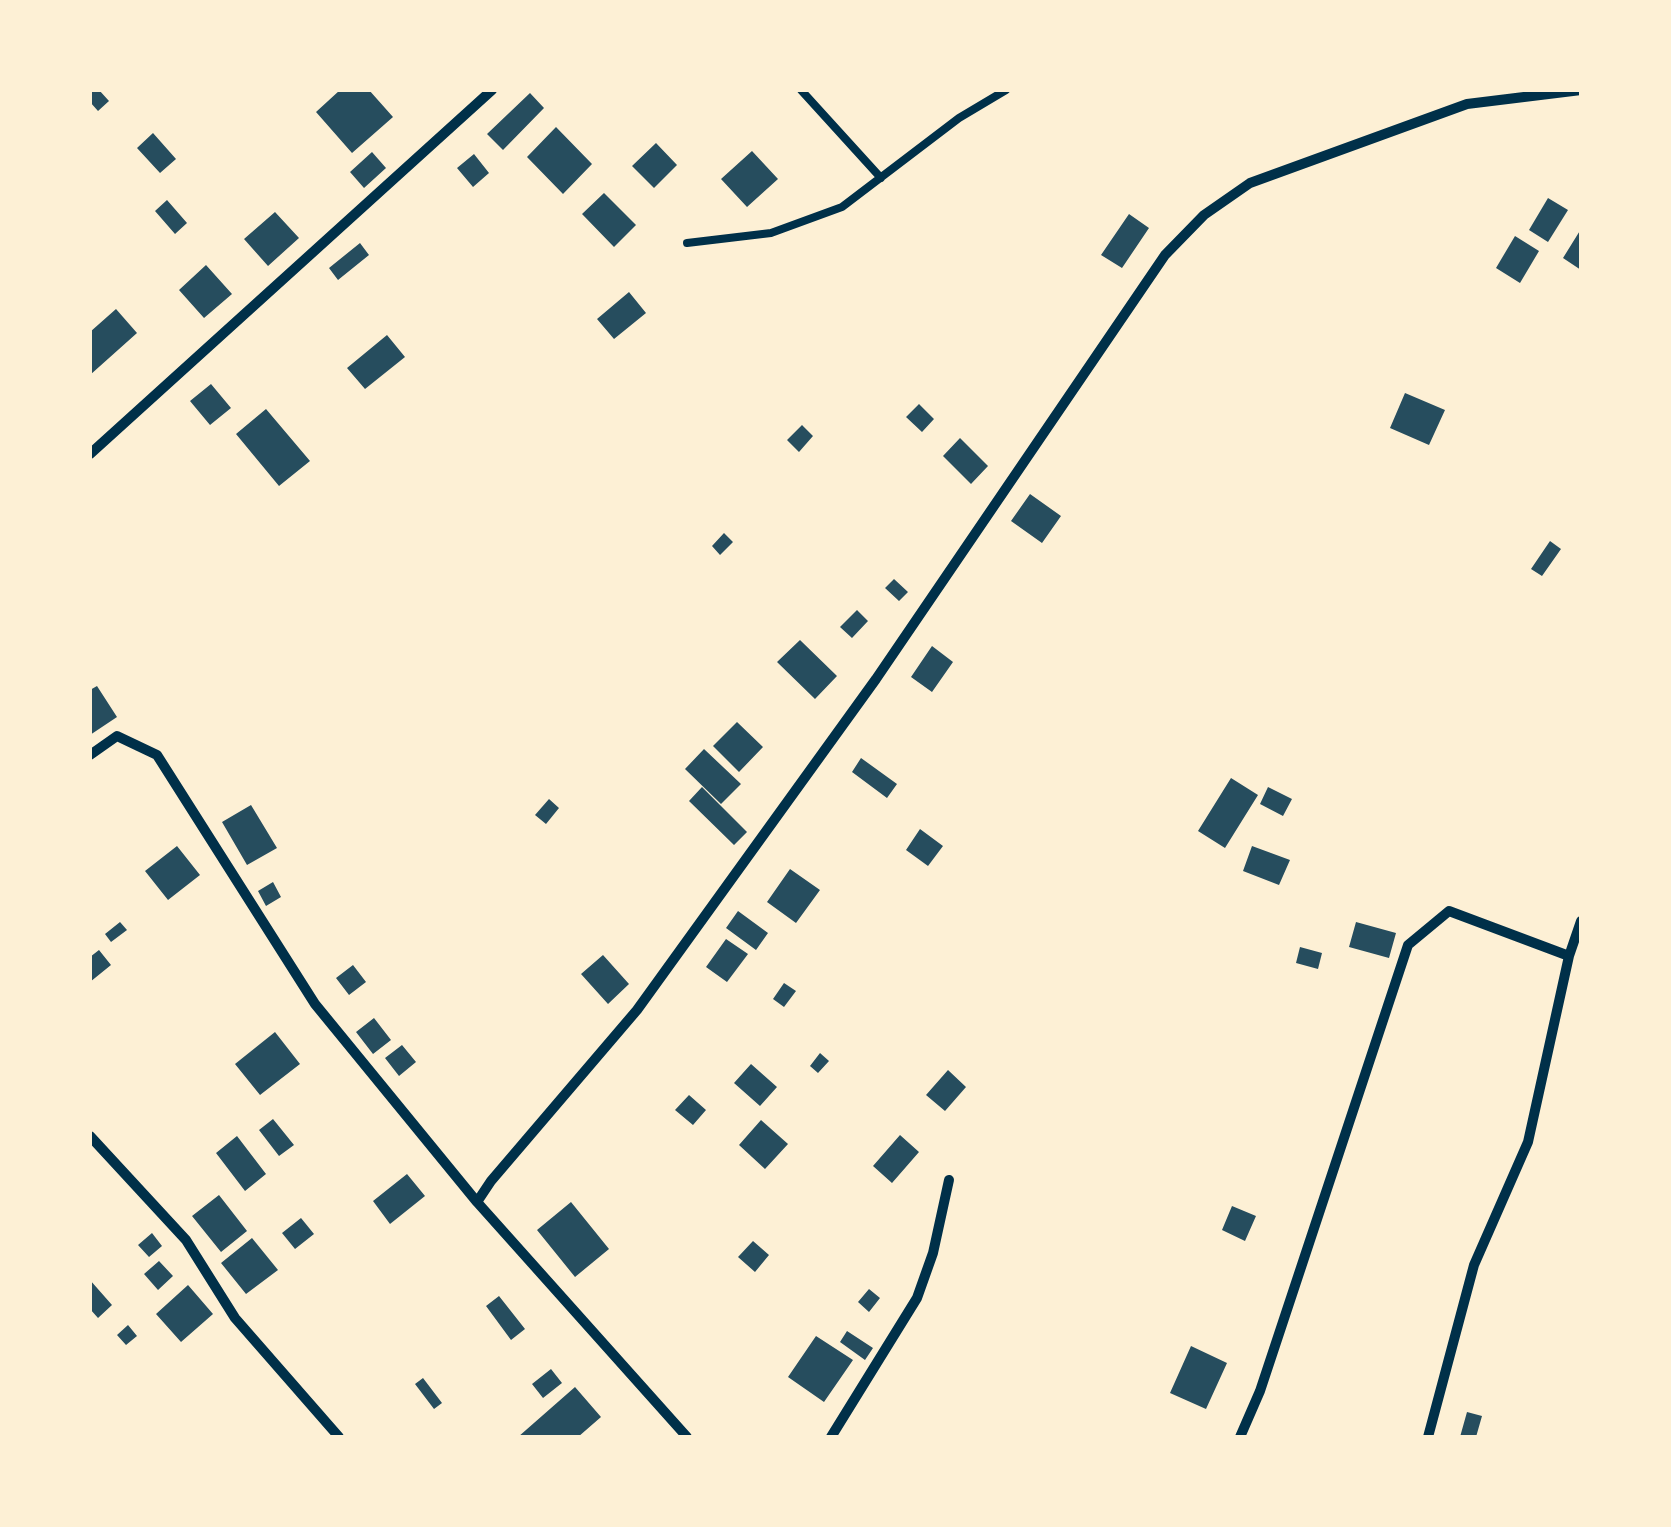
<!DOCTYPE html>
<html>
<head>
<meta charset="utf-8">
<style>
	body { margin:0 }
	#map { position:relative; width:1671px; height:1527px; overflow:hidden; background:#fdf0d5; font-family:"PT Sans Narrow",sans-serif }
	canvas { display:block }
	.frame { position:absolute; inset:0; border:92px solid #fdf0d5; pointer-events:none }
</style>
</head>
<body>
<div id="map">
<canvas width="1671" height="1527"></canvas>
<div class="frame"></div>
</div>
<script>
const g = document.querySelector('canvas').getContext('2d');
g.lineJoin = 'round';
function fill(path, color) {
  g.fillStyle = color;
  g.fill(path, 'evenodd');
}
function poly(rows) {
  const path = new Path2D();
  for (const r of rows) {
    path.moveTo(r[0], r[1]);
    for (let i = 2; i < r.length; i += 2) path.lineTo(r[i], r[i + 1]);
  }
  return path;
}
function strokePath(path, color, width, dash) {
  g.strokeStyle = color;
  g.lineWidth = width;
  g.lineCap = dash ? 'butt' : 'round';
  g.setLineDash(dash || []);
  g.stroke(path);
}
const building = poly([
	[90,90,99,90,109,101,98,111,90,102],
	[340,90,369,90,393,117,352,153,316,112],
	[530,93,544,108,503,150,487,134],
	[556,127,592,164,563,194,527,157],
	[153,133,176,159,160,173,137,148],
	[656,143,677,165,654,188,632,166],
	[752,151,778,179,747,207,721,179],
	[372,152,386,168,364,188,350,172],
	[474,154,489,173,473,187,457,168],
	[604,193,636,225,614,247,582,214],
	[1548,198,1568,210,1548,242,1529,230],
	[167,200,187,223,175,234,155,211],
	[275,212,299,238,268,266,244,239],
	[1129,214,1149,228,1122,268,1101,255],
	[1581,229,1581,270,1563,258],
	[1515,236,1539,251,1520,283,1496,268],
	[360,243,369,255,338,280,329,268],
	[206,265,232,294,204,318,179,290],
	[629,292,646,313,614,339,597,319],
	[116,309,137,333,90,375,90,332],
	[387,335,405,357,365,389,347,368],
	[211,384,231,408,210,425,190,401],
	[1405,393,1445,410,1429,445,1390,428],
	[919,404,934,419,922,432,906,417],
	[266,409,310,461,279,486,236,434],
	[802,425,813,436,799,452,787,440],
	[960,438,988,466,971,484,943,456],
	[1030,494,1061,516,1042,543,1011,521],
	[724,533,733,542,720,555,712,546],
	[1550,541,1561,549,1542,576,1531,569],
	[894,579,908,592,899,601,885,588],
	[857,610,868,621,852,638,840,627],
	[800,640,837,676,815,699,777,662],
	[932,646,953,662,932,692,911,677],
	[97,686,117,717,90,735,90,690],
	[737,722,763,747,739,772,713,746],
	[704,749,741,784,721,804,685,769],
	[861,758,897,784,887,798,852,772],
	[1231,778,1258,795,1225,848,1198,831],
	[702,787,747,832,734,845,689,801],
	[1268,787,1292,799,1283,816,1260,804],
	[549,799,559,808,546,824,535,815],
	[251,805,277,848,247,865,222,822],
	[920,829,943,846,928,866,906,850],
	[177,846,200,875,168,900,145,871],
	[1252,846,1290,860,1279,885,1243,871],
	[790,869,820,890,796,923,767,902],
	[273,882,281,897,266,906,258,891],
	[738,911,768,933,756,950,726,928],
	[120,922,127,930,111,942,105,934],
	[1356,922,1396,933,1389,958,1349,947],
	[726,939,748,954,727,982,706,967],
	[1300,947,1322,953,1318,969,1296,963],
	[99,950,111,965,90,982,90,957],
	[603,955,629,984,608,1004,581,974],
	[353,965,366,982,349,995,336,978],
	[784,983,796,991,784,1007,773,999],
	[374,1018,391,1040,373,1054,356,1032],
	[275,1032,300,1064,260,1095,235,1064],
	[402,1045,416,1062,399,1076,385,1058],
	[820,1053,829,1061,818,1073,810,1066],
	[751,1064,777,1087,760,1106,734,1083],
	[948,1070,966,1087,945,1111,926,1095],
	[689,1095,706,1110,693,1125,675,1110],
	[273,1119,294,1145,279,1156,259,1130],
	[761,1120,788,1144,765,1169,739,1145],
	[900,1135,919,1152,892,1183,873,1166],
	[237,1136,266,1174,245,1191,216,1153],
	[407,1174,425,1196,390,1224,373,1201],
	[219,1195,247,1231,221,1252,192,1216],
	[571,1202,609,1249,575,1277,537,1230],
	[1232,1206,1256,1216,1245,1241,1222,1230],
	[301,1218,314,1234,295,1249,282,1233],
	[152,1233,162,1246,149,1257,138,1245],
	[252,1238,278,1270,246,1294,221,1263],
	[753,1241,769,1255,755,1272,738,1257],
	[159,1261,173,1276,158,1290,144,1274],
	[90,1280,112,1305,98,1318,90,1309],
	[188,1285,213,1314,181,1342,156,1314],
	[869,1289,880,1298,869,1312,858,1302],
	[499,1296,525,1329,511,1340,486,1306],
	[128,1325,137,1336,126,1345,117,1335],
	[847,1331,873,1348,865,1360,840,1342],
	[816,1336,853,1360,824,1402,788,1377],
	[1191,1346,1227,1363,1206,1409,1170,1393],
	[551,1369,562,1383,543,1398,532,1384],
	[423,1378,442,1403,434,1409,415,1384],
	[575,1387,601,1417,578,1437,518,1437],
	[1467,1412,1482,1416,1476,1437,1460,1437]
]);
const service = poly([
	[801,90,881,178],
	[687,243,771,233,842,207,959,118,1006,90]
]);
const minor = poly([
	[90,454,492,90],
	[90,755,117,736,157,755,315,1004,477,1202],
	[90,1136,186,1240,235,1318,339,1437],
	[687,1437,477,1202,491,1181,637,1010,876,679,1165,255,1204,215,1250,183,1467,104,1581,90],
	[831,1437,917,1298,933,1253,949,1180],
	[1240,1437,1260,1391,1408,945,1449,911,1569,956,1581,921],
	[1428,1437,1474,1265,1528,1142,1569,956]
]);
fill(building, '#264d5e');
strokePath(service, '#003049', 8);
strokePath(minor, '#003049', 10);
</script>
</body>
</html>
